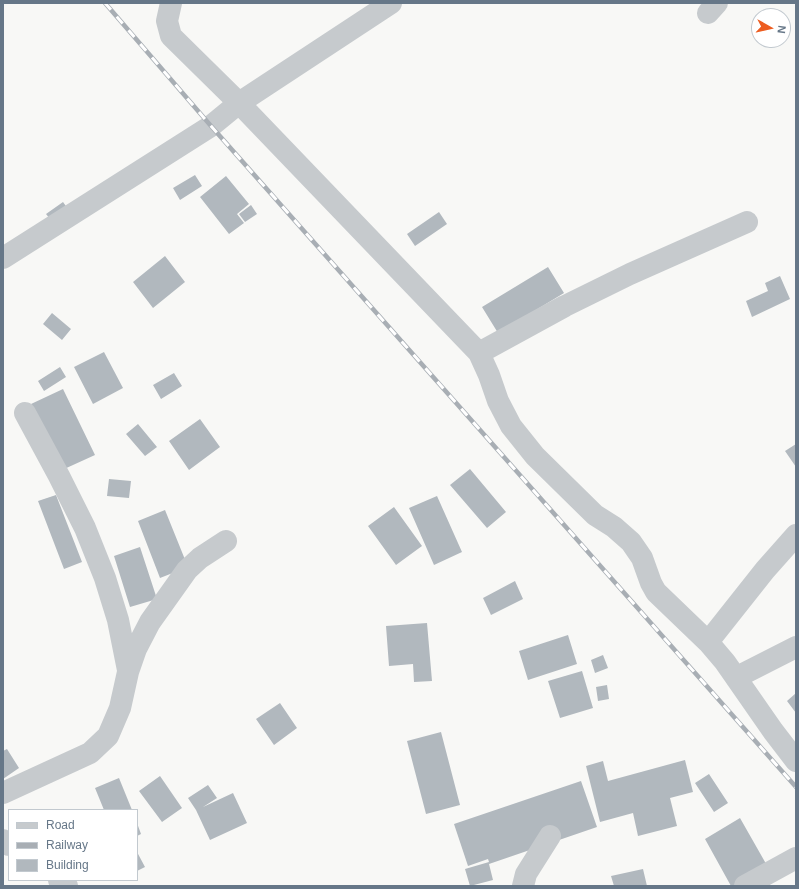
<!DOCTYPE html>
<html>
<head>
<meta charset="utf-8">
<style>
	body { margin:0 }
	#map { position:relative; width:799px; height:889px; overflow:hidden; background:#f8f8f6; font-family:Helvetica,sans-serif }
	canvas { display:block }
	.frame { position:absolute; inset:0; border:4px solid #678; pointer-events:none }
	.legend { position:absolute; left:8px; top:809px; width:130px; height:72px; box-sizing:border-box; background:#fff; border:1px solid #c2c9cf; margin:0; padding:5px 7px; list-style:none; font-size:12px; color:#678 }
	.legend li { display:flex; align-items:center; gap:8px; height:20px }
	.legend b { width:20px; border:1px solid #c2c9cf }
	.north { position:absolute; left:751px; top:8px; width:40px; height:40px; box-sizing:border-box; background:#fff; border:1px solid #c2c9cf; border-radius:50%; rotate:98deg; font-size:11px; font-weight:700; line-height:16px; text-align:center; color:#678 }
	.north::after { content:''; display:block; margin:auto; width:14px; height:18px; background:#ed5d21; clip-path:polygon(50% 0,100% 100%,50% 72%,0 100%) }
</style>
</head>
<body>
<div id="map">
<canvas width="799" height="889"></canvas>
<div class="frame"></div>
<ul class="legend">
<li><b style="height:5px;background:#c6cacd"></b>Road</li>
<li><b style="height:5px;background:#a8aeb4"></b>Railway</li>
<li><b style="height:11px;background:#b1b8be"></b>Building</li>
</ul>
<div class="north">N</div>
</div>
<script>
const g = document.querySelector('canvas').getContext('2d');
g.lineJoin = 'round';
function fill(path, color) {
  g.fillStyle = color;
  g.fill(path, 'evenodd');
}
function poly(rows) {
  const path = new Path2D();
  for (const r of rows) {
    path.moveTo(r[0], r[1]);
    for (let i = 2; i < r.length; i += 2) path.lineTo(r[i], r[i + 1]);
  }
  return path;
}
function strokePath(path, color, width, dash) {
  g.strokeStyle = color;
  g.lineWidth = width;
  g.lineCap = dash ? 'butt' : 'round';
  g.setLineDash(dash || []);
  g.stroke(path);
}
const building = poly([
	[195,175,202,186,180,200,173,188],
	[226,176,249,204,237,214,244,223,229,234,200,197],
	[63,202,71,213,54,224,46,214],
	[251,205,257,214,245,222,239,214],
	[439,212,447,224,415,246,407,234],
	[165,256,185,282,153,308,133,282],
	[548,267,564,293,498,333,482,307],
	[780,276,790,299,752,317,746,301,768,291,765,283],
	[52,313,71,329,62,340,43,324],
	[104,352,123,388,93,404,74,367],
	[60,367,66,377,44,391,38,381],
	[174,373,182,386,161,399,153,385],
	[63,389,95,455,62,470,31,404],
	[200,419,220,447,189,470,169,441],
	[138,424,157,447,145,456,126,434],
	[796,444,796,467,785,451],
	[470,469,506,512,487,528,450,485],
	[109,479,131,481,129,498,107,496],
	[56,495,82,562,64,569,38,501],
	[437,496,462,552,434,565,409,508],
	[394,507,422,546,396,565,368,526],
	[165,510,188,567,160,578,138,521],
	[140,547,157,599,130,607,114,556],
	[515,581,523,599,491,615,483,598],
	[427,623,432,681,414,682,413,664,389,666,386,626],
	[568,635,577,664,528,680,519,651],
	[603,655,608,668,595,673,591,660],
	[582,671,593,708,560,718,548,681],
	[607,685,609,699,598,701,596,687],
	[796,693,796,713,787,701],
	[280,703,297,728,274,745,256,719],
	[441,732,460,805,426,814,407,741],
	[7,749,19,768,3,779,3,751],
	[685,760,693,792,670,798,677,826,638,836,633,813,600,822,586,766,603,761,608,781],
	[709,774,728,803,714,812,695,783],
	[160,776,182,808,162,822,139,791],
	[119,778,132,810,104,810,95,788],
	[581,781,597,827,489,864,493,880,470,886,465,869,489,862,488,859,468,866,454,824],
	[208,785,217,798,203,807,233,793,247,823,210,840,196,810,188,798],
	[740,818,769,869,739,886,731,886,705,839],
	[137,823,141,834,137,836],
	[137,852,145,867,137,871],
	[643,869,647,886,614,886,611,876]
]);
const minor = poly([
	[171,3,167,21,171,36,239,103,479,353,489,375,498,401,511,426,535,456,595,515,614,527,631,542,642,558,651,583,656,592,708,642,725,662,773,731,796,761],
	[708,13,717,3],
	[3,258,211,126,239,103,391,3],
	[479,353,565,306,630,274,747,222],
	[25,413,59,476,85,528,105,578,118,620,128,670],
	[708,642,765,570,796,535],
	[737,677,796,647],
	[3,793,90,753,108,736,120,708,128,672,136,649,150,622,187,570,200,558,226,541],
	[3,840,9,845],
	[59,880,67,886],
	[523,886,526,874,550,836],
	[745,886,796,858]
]);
const rail = poly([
	[105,3,211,126,796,787]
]);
fill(building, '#b1b8be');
strokePath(minor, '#c6cacd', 22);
strokePath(rail, '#a8aeb4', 4.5);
strokePath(rail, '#fff', 3, [9]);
</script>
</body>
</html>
